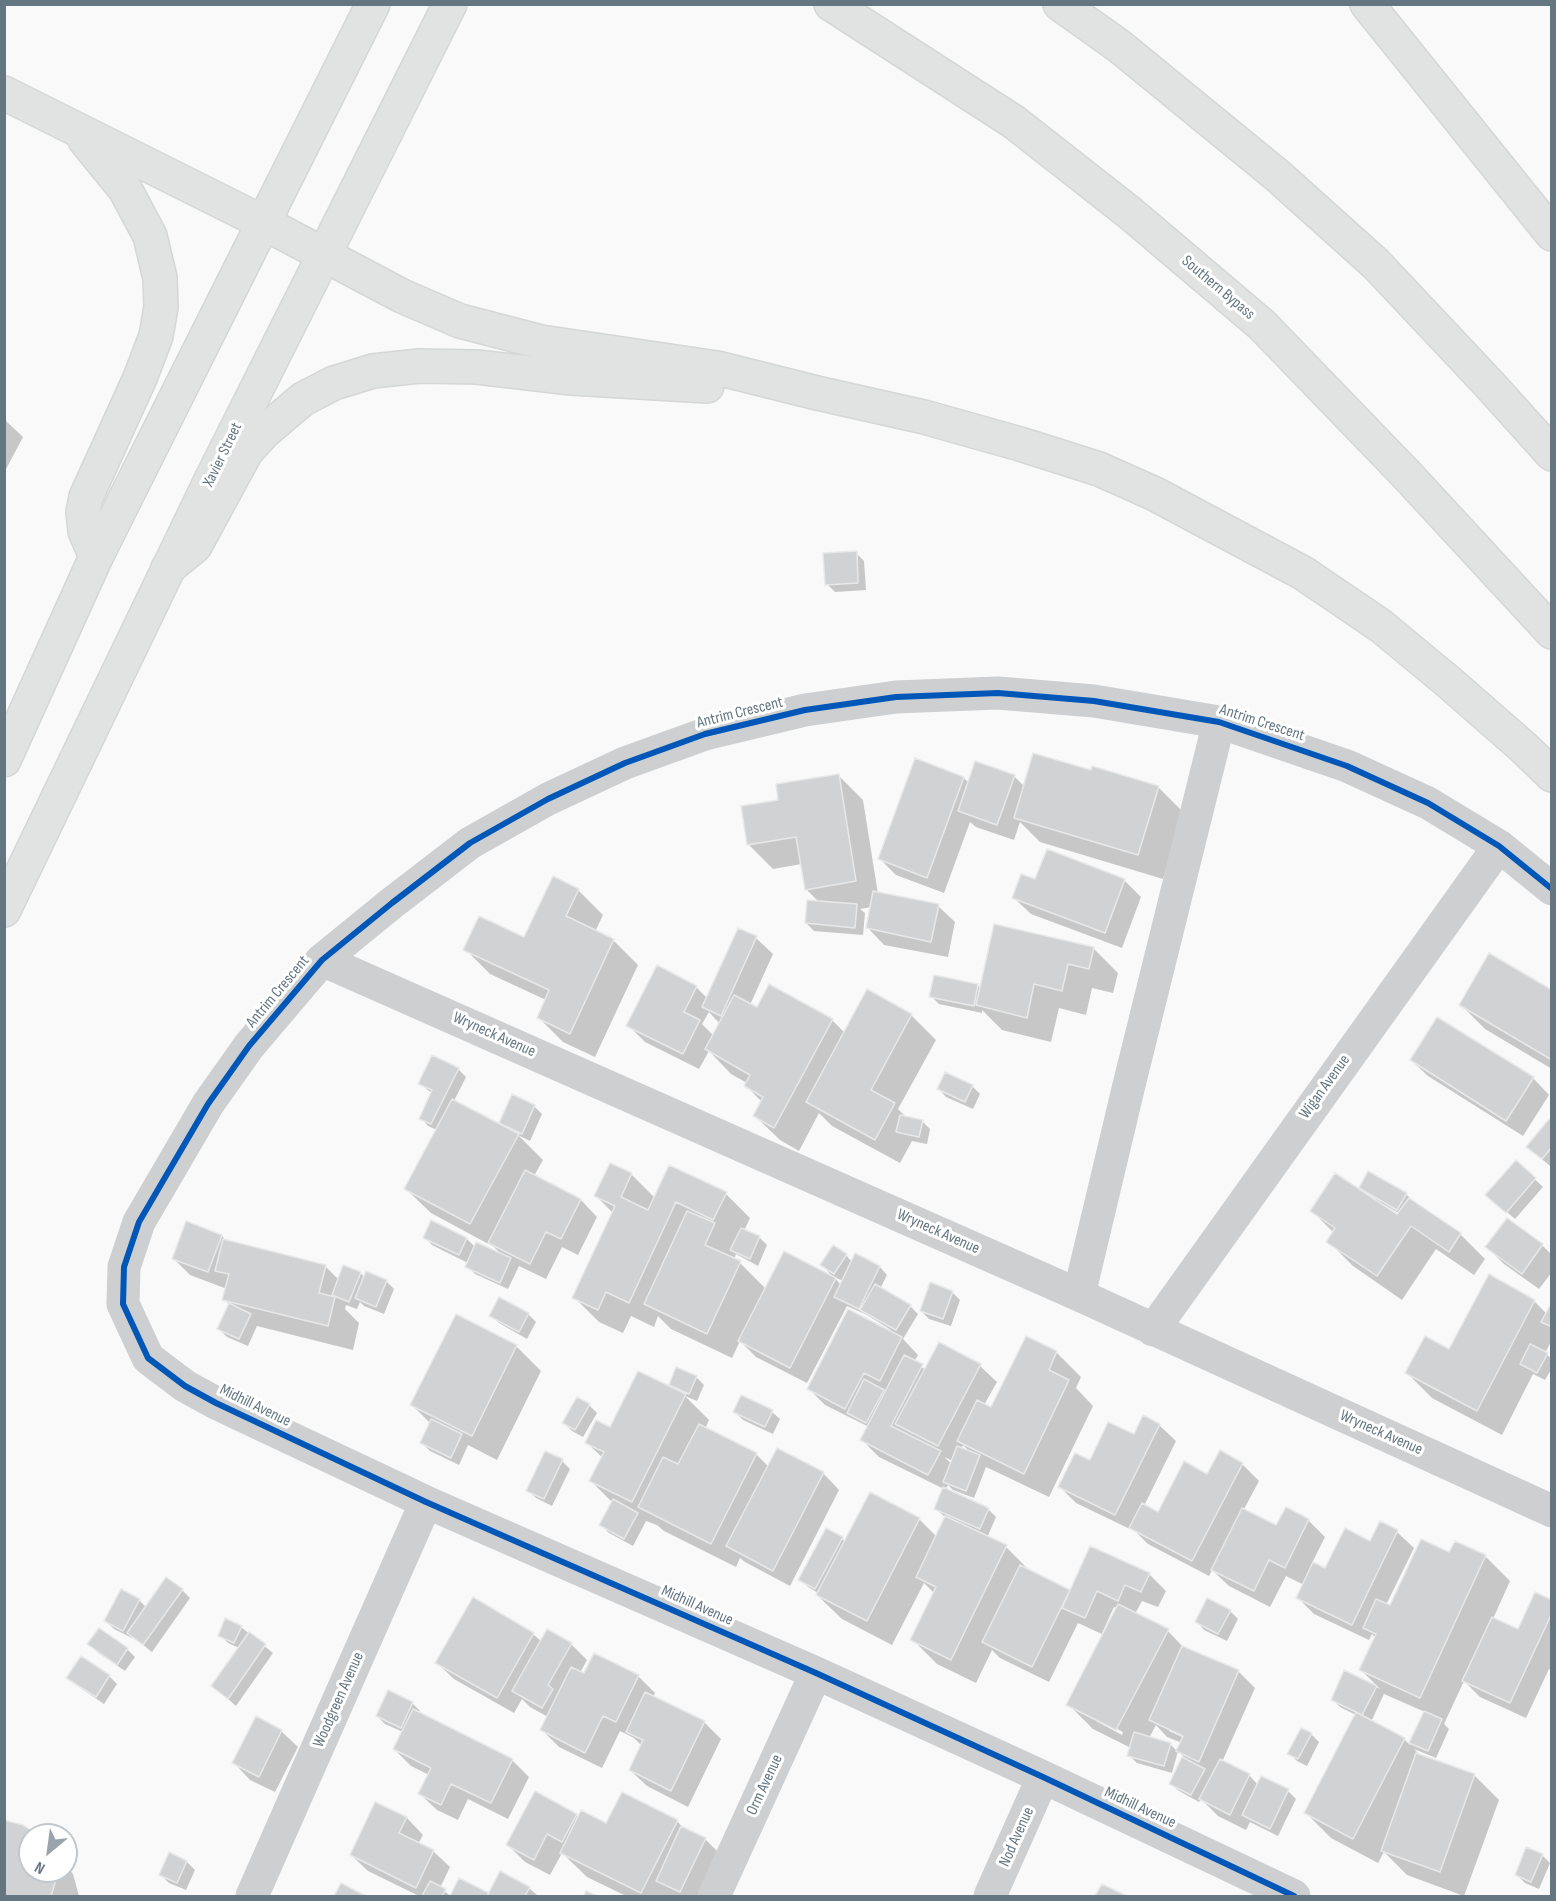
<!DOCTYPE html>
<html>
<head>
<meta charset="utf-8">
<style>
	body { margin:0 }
	#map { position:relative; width:1556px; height:1901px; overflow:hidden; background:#f9f9f9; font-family:"Sofia Sans Condensed",sans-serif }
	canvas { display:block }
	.frame { position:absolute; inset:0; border:6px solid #657683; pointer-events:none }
	.north { position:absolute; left:18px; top:1823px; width:60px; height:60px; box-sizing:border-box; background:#fff; border:2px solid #c1c8cd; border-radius:50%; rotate:209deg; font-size:16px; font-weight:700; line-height:24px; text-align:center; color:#657683 }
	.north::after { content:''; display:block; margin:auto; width:21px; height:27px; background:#99a4ac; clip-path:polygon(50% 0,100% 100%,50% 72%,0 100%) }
</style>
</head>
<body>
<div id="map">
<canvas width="1556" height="1901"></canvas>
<div class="frame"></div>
<div class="north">N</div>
</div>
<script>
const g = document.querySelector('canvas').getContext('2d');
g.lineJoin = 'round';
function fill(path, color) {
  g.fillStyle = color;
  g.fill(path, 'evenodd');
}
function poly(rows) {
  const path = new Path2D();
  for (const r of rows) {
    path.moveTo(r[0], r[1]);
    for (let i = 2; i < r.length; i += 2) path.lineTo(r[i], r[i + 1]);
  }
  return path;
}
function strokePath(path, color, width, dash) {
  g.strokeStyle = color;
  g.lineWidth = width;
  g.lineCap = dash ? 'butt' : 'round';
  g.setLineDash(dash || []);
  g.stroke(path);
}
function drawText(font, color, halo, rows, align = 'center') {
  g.font = font + ' "Sofia Sans Condensed",sans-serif';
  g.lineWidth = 6;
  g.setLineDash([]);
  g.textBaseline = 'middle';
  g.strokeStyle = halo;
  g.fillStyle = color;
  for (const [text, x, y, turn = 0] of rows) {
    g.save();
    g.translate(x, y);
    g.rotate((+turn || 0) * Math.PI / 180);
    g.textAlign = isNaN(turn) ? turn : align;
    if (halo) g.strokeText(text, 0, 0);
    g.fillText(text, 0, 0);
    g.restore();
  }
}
const shadow = poly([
	[4,419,23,437,4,473],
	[856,553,864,561,866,590,835,592,827,584],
	[916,760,964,778,969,783,1014,776,1025,787,1092,772,1158,787,1183,812,1163,879,1040,842,1020,822,1014,840,976,827,970,822,944,893,896,875,879,858],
	[838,775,863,800,878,894,938,906,955,922,948,957,884,945,868,928,872,907,860,909,865,913,863,935,814,931,806,923,819,902,806,889,802,864,773,869,748,844,780,801],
	[1124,880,1141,897,1122,948,1031,914,1014,898,1036,881],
	[578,890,603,915,595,932,613,940,638,965,595,1057,563,1042,538,1017,546,1000,490,974,465,949,525,939],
	[739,930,756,938,773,954,750,1005,757,1009,832,1020,845,1033,911,1015,936,1040,898,1109,907,1118,922,1121,930,1129,927,1144,912,1141,900,1163,832,1126,819,1113,799,1151,780,1140,755,1116,762,1102,746,1086,747,1083,731,1074,709,1051,699,1069,645,1042,628,1025,696,987,707,998],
	[709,1012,720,1024,714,1036,702,1024],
	[1093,948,1118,973,1113,993,1092,988,1086,1015,1059,1008,1051,1042,1002,1030,982,1010,982,1013,939,1004,931,996,978,986,981,989],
	[1552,992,1552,1069,1485,1029,1461,1005],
	[1411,1060,1533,1078,1549,1095,1523,1136,1428,1076],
	[458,1069,466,1077,454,1101,506,1128,500,1123,534,1106,542,1114,530,1141,518,1135,543,1160,534,1176,581,1200,597,1217,578,1255,562,1247,546,1279,519,1266,508,1289,475,1274,467,1266,468,1263,432,1245,425,1237,431,1222,467,1239,475,1247,502,1255,494,1247,431,1213,406,1189,437,1130,428,1126,421,1118,433,1094,420,1084],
	[972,1086,980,1094,973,1109,946,1097,939,1089],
	[1552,1123,1552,1164,1550,1166,1536,1154],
	[1516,1162,1543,1187,1515,1219,1495,1202],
	[610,1165,631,1174,655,1198,726,1194,750,1218,744,1231,759,1237,767,1245,758,1266,736,1254,734,1260,740,1263,766,1289,835,1278,841,1285,843,1281,832,1276,822,1265,846,1255,852,1262,856,1255,880,1267,887,1275,880,1289,910,1306,918,1314,903,1339,918,1355,914,1362,926,1370,939,1344,980,1366,997,1382,984,1405,991,1409,1026,1338,1057,1353,1081,1377,1076,1388,1093,1406,1049,1497,986,1467,974,1498,953,1490,948,1485,945,1490,988,1509,996,1517,987,1538,1006,1547,1031,1572,1071,1592,1149,1574,1166,1591,1158,1607,1142,1601,1135,1614,1168,1631,1185,1649,1238,1671,1255,1688,1222,1762,1249,1775,1258,1785,1288,1791,1296,1799,1278,1836,1250,1822,1246,1830,1218,1816,1201,1799,1199,1802,1179,1791,1171,1784,1189,1762,1178,1751,1172,1773,1137,1763,1129,1755,1131,1748,1093,1729,1068,1704,1104,1635,1078,1623,1049,1682,1000,1658,992,1650,976,1683,937,1664,912,1639,934,1593,924,1583,892,1645,842,1619,817,1595,818,1593,808,1587,800,1579,827,1530,845,1541,919,1519,937,1537,946,1518,936,1509,944,1489,879,1457,862,1440,869,1427,825,1405,809,1389,891,1330,867,1315,847,1306,807,1383,756,1357,740,1341,732,1358,671,1329,658,1316,654,1327,631,1316,623,1333,599,1322,574,1297,614,1214,596,1196],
	[963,1445,972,1454,961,1450],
	[944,1457,953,1461,952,1464],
	[1114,1607,1118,1608,1104,1634,1102,1633],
	[1096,1718,1123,1732,1122,1735,1096,1721],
	[1156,1725,1167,1737,1182,1743,1178,1752,1170,1744,1149,1738],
	[1169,1727,1190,1737,1189,1740,1169,1731],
	[1360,1187,1406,1194,1414,1202,1460,1234,1485,1259,1474,1275,1436,1249,1402,1300,1353,1266,1328,1241,1334,1233,1312,1211,1369,1196],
	[1383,1204,1399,1213,1397,1216,1382,1206],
	[1507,1220,1542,1245,1552,1255,1552,1272,1539,1289,1504,1264,1487,1247],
	[222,1236,227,1242,325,1266,339,1280,360,1273,365,1277,386,1281,394,1289,384,1314,364,1306,360,1302,357,1309,346,1305,345,1309,359,1323,353,1350,257,1326,248,1346,227,1337,219,1329,230,1305,224,1299,227,1289,190,1275,174,1259],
	[952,1292,960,1300,951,1326,929,1319,921,1311],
	[1534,1301,1547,1314,1552,1306,1552,1340,1545,1353,1552,1359,1552,1368,1545,1380,1533,1374,1502,1435,1432,1398,1407,1373,1450,1351],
	[528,1314,536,1322,527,1339,499,1323,491,1315],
	[516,1346,541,1371,497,1460,468,1445,459,1465,430,1451,422,1443,431,1424,412,1405],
	[696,1377,704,1385,697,1401,685,1396,709,1420,705,1429,756,1454,769,1467,823,1473,839,1490,790,1586,745,1562,740,1558,736,1567,664,1531,657,1525,646,1521,633,1546,609,1533,601,1525,613,1503,591,1481,603,1458,587,1443,676,1390,671,1385],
	[742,1397,772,1412,780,1419,773,1434,743,1420,735,1412],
	[578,1399,589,1405,597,1413,583,1437,572,1431,564,1423],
	[1159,1425,1176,1441,1144,1506,1159,1514,1208,1476,1242,1464,1259,1481,1243,1511,1277,1527,1287,1509,1308,1520,1325,1537,1312,1563,1326,1570,1371,1543,1397,1532,1414,1548,1386,1605,1391,1607,1450,1554,1485,1556,1510,1581,1493,1619,1519,1631,1552,1601,1552,1671,1549,1669,1526,1718,1480,1697,1464,1681,1444,1724,1449,1729,1436,1758,1414,1749,1421,1756,1474,1775,1499,1800,1464,1896,1407,1875,1384,1852,1378,1863,1331,1838,1306,1813,1356,1715,1340,1707,1332,1699,1345,1672,1380,1689,1361,1670,1375,1638,1372,1634,1369,1640,1314,1614,1298,1598,1304,1585,1286,1576,1270,1607,1229,1586,1212,1570,1209,1576,1148,1544,1133,1529,1132,1530,1076,1503,1060,1487,1090,1462,1134,1436],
	[1384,1694,1425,1712,1410,1745,1404,1739,1371,1722],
	[546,1453,562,1461,570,1469,552,1506,536,1498,528,1490],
	[182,1590,190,1598,152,1652,132,1636,132,1638,114,1629,106,1621,122,1591,139,1600,146,1607],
	[1230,1611,1238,1619,1227,1641,1204,1630,1197,1622],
	[241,1627,273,1653,236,1706,213,1686,239,1648,228,1643,220,1635],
	[533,1634,542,1642,571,1644,587,1660,580,1673,638,1676,655,1693,653,1697,704,1722,721,1739,688,1807,647,1786,630,1770,642,1746,634,1738,620,1731,602,1768,559,1747,542,1730,548,1717,530,1707,522,1699,514,1713,454,1679,437,1663],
	[89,1644,127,1649,135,1657,125,1671,97,1652],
	[81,1658,109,1676,117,1684,104,1704,76,1685,68,1677],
	[412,1703,420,1711,419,1714,512,1760,529,1777,508,1819,468,1799,458,1820,437,1810,420,1794,429,1775,411,1766,394,1749,403,1732,385,1724,377,1716],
	[281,1731,298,1747,275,1792,250,1780,234,1763],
	[1311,1734,1319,1742,1307,1766,1297,1761,1289,1753],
	[376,1804,407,1818,423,1835,418,1844,433,1851,450,1867,440,1888,451,1896,419,1896,368,1871,351,1855],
	[576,1815,579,1818,607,1825,677,1821,685,1830,705,1839,722,1856,702,1896,626,1896,587,1877,562,1853,550,1875,525,1862,508,1845],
	[4,1822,36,1835,30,1835,30,1871,66,1871,66,1866,73,1874,79,1896,4,1896],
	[1542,1855,1550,1863,1539,1889,1525,1883,1517,1875],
	[187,1862,195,1870,186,1890,169,1883,161,1875],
	[460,1880,489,1895,529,1888,538,1896,452,1896]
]);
const building = poly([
	[857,551,858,583,825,585,823,553,857,551],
	[1033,753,1091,770,1092,766,1159,786,1138,855,1014,818,1033,753],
	[915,758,964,777,927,878,878,859,915,758],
	[975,761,1015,775,997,825,958,811,975,761],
	[839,774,856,881,805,890,796,837,747,845,741,806,778,800,776,784,839,774],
	[1047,849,1125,879,1105,933,1012,898,1021,874,1035,879,1047,849],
	[553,876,579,889,566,916,614,939,570,1034,537,1018,549,990,463,950,479,916,524,937,553,876],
	[873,891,939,904,931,942,866,928,873,891],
	[807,900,857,904,855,928,805,923,807,900],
	[994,924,1094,947,1089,969,1068,964,1062,991,1034,984,1027,1018,976,1005,994,924],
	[738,928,757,936,721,1016,702,1007,738,928],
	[1489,953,1552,990,1552,1060,1459,1005,1489,953],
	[657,965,697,986,684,1012,700,1020,683,1054,626,1026,657,965],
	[934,975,978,984,974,1006,929,997,934,975],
	[769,984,833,1019,774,1128,753,1116,763,1097,744,1086,750,1075,705,1049,734,995,757,1007,769,984],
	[867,989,912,1014,871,1090,895,1103,875,1140,806,1102,867,989],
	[1437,1017,1534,1077,1506,1121,1410,1060,1437,1017],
	[432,1055,459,1068,431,1124,419,1119,432,1090,418,1084,432,1055],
	[945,1072,973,1085,965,1102,937,1089,945,1072],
	[512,1094,535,1105,522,1134,499,1123,512,1094],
	[452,1099,519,1134,470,1224,404,1189,452,1099],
	[900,1115,923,1120,919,1137,896,1132,900,1115],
	[1549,1119,1552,1121,1552,1147,1542,1159,1526,1147,1549,1119],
	[1516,1160,1536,1178,1506,1213,1485,1195,1516,1160],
	[610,1163,632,1173,621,1197,648,1210,669,1165,727,1192,713,1220,676,1202,629,1303,606,1292,598,1310,572,1298,615,1206,594,1196,610,1163],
	[525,1170,581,1199,561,1239,546,1232,530,1264,488,1243,525,1170],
	[1368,1171,1407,1193,1397,1210,1359,1188,1368,1171],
	[1335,1173,1397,1214,1409,1198,1461,1233,1449,1252,1411,1226,1377,1276,1326,1242,1335,1228,1310,1211,1335,1173],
	[687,1211,715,1223,705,1245,741,1261,707,1334,644,1304,687,1211],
	[1507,1218,1543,1244,1522,1274,1485,1247,1507,1218],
	[431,1220,467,1238,459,1255,423,1238,431,1220],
	[186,1221,222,1235,208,1272,172,1259,186,1221],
	[741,1228,760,1236,750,1259,730,1250,741,1228],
	[223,1239,326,1265,319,1293,335,1297,328,1326,222,1300,229,1274,215,1271,223,1239],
	[476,1242,511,1258,500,1283,465,1267,476,1242],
	[833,1245,847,1254,834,1274,820,1265,833,1245],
	[784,1251,836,1278,790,1368,738,1341,784,1251],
	[855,1253,880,1266,859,1309,834,1297,855,1253],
	[343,1265,361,1272,349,1302,332,1295,343,1265],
	[366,1271,387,1280,376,1307,355,1298,366,1271],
	[1489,1274,1535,1300,1477,1411,1405,1373,1425,1336,1449,1349,1489,1274],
	[930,1282,953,1291,943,1319,920,1311,930,1282],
	[875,1284,911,1305,896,1330,860,1310,875,1284],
	[499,1297,529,1313,519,1332,489,1316,499,1297],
	[1552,1302,1552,1327,1541,1322,1552,1302],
	[229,1303,251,1314,239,1339,217,1329,229,1303],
	[848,1309,902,1337,880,1381,864,1373,845,1409,807,1389,848,1309],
	[456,1314,517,1345,472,1436,410,1405,456,1314],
	[1026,1336,1057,1351,1049,1370,1069,1380,1024,1474,957,1441,977,1400,991,1407,1026,1336],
	[939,1342,981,1364,938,1446,895,1424,939,1342],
	[1530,1344,1548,1353,1537,1373,1520,1364,1530,1344],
	[904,1355,923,1364,891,1426,941,1451,928,1475,860,1440,904,1355],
	[676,1367,697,1376,689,1394,669,1385,676,1367],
	[638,1371,686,1394,632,1502,589,1481,604,1452,585,1443,596,1420,610,1427,638,1371],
	[864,1379,884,1390,866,1423,847,1413,864,1379],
	[741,1395,773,1410,765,1427,733,1412,741,1395],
	[577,1397,590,1404,575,1430,562,1423,577,1397],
	[1143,1415,1160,1424,1115,1515,1058,1487,1075,1453,1090,1460,1108,1422,1134,1434,1143,1415],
	[431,1419,462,1434,451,1458,420,1443,431,1419],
	[699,1424,757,1453,711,1544,638,1507,663,1457,678,1464,699,1424],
	[957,1446,980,1455,966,1491,943,1482,957,1446],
	[777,1448,824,1472,773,1571,726,1546,777,1448],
	[1220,1450,1243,1463,1192,1561,1129,1528,1142,1503,1158,1512,1184,1461,1207,1474,1220,1450],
	[545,1451,563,1459,544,1499,526,1491,545,1451],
	[943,1487,989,1508,980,1529,934,1509,943,1487],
	[870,1492,920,1518,867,1621,816,1595,870,1492],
	[613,1499,638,1513,624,1539,599,1525,613,1499],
	[1286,1507,1309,1519,1285,1568,1269,1560,1254,1591,1211,1570,1242,1508,1276,1525,1286,1507],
	[945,1516,1007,1545,951,1660,910,1640,936,1587,916,1577,945,1516],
	[1380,1521,1398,1530,1352,1625,1296,1598,1313,1562,1325,1568,1345,1528,1370,1541,1380,1521],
	[826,1528,843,1537,815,1589,798,1580,826,1528],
	[1421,1539,1449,1552,1455,1541,1486,1555,1420,1698,1359,1670,1376,1634,1363,1628,1376,1599,1390,1605,1421,1539],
	[1090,1546,1150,1573,1141,1592,1125,1585,1118,1601,1097,1591,1085,1618,1062,1608,1090,1546],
	[1020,1565,1070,1590,1032,1667,982,1642,1020,1565],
	[166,1577,183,1589,143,1645,127,1633,166,1577],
	[121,1589,140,1599,123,1631,104,1621,121,1589],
	[1535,1592,1552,1600,1552,1613,1510,1703,1462,1681,1492,1617,1518,1629,1535,1592],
	[473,1597,534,1633,497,1698,435,1663,473,1597],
	[1207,1598,1231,1610,1218,1634,1195,1622,1207,1598],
	[1118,1604,1169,1629,1116,1730,1066,1705,1118,1604],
	[225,1618,242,1626,234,1643,218,1636,225,1618],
	[99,1628,128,1648,117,1665,87,1644,99,1628],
	[547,1629,572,1643,548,1685,553,1689,542,1708,512,1691,547,1629],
	[249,1632,266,1644,228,1699,211,1686,249,1632],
	[1182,1646,1239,1670,1199,1762,1176,1751,1183,1736,1149,1720,1182,1646],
	[594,1653,639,1675,616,1722,603,1716,585,1753,540,1730,571,1667,584,1673,594,1653],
	[81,1656,110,1675,96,1697,66,1678,81,1656],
	[1344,1670,1377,1686,1362,1715,1331,1700,1344,1670],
	[388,1690,413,1702,401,1728,376,1716,388,1690],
	[645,1692,705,1721,671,1791,629,1770,643,1740,626,1732,645,1692],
	[413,1709,513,1759,491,1803,451,1784,441,1805,418,1794,431,1768,393,1749,413,1709],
	[1424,1711,1442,1719,1428,1751,1409,1743,1424,1711],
	[1356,1712,1405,1738,1353,1839,1304,1813,1356,1712],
	[256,1716,282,1730,259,1777,232,1763,256,1716],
	[1301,1728,1312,1733,1298,1759,1287,1754,1301,1728],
	[1134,1732,1171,1743,1164,1766,1127,1756,1134,1732],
	[1416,1753,1475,1774,1440,1872,1381,1851,1416,1753],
	[1182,1757,1205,1769,1191,1795,1169,1784,1182,1757],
	[1220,1759,1250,1774,1230,1815,1199,1799,1220,1759],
	[1261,1776,1289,1789,1270,1829,1242,1815,1261,1776],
	[535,1791,577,1814,562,1842,547,1834,534,1860,506,1845,535,1791],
	[622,1792,678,1820,641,1893,560,1853,581,1810,606,1823,622,1792],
	[375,1802,407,1817,399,1833,434,1850,416,1888,350,1855,375,1802],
	[4,1820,23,1825,38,1835,30,1835,30,1871,54,1871,55,1883,51,1896,4,1896,4,1820],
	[681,1826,706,1838,680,1892,656,1881,681,1826],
	[1526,1847,1543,1854,1531,1882,1515,1875,1526,1847],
	[169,1852,187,1861,177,1883,159,1875,169,1852],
	[500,1871,530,1887,525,1896,487,1896,500,1871],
	[459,1878,489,1893,487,1896,450,1896,459,1878],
	[430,1881,446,1889,442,1896,422,1896,430,1881],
	[341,1883,366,1896,334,1896,341,1883],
	[1102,1884,1127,1896,1095,1896,1102,1884],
	[586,1891,597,1896,584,1896,586,1891]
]);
const minor = poly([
	[322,960,1079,1295,1552,1511],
	[1079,1295,1129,1085,1219,722],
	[1153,1330,1499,846],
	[252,1896,426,1502],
	[714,1896,816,1673],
	[990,1896,1043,1777],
	[1294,1896,1043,1777,816,1673,426,1502,216,1403,185,1386,148,1358,123,1304,124,1267,139,1222,208,1104,249,1046,322,960,392,903,470,843,548,799,625,763,705,734,805,710,896,697,998,693,1094,701,1219,722,1347,766,1428,803,1499,846,1552,889]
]);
const secondary = poly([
	[4,760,96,557,373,4],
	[4,910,211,480,450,4]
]);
const motorway = poly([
	[831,4,1014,122,1130,213,1262,325,1406,474,1552,632],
	[1060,4,1119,46,1278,176,1376,264,1489,384,1552,454],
	[1367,4,1552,234],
	[4,93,264,223,402,296,460,321,541,342,717,368,817,393,924,417,1020,444,1099,469,1155,494,1303,573,1381,626,1451,684,1523,747,1552,775],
	[85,140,125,189,150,236,160,278,161,307,156,336,140,378,86,497,83,512,85,531,96,557],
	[168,568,195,546,246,452,264,432,303,399,334,383,373,371,419,366,477,367,571,378,707,386]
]);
const cycleway = poly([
	[1294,1896,1043,1777,816,1673,426,1502,216,1403,185,1386,148,1358,123,1304,124,1267,139,1222,208,1104,249,1046,322,960,392,903,470,843,548,799,625,763,705,734,805,710,896,697,998,693,1094,701,1219,722,1347,766,1428,803,1499,846,1552,889]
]);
const streetNames = [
	["Southern Bypass",1218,288,40],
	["Xavier Street",223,455,-64],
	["Antrim Crescent",740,713,-14],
	["Antrim Crescent",1262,723,18],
	["Antrim Crescent",278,992,-50],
	["Wryneck Avenue",494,1035,24],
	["Wigan Avenue",1325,1087,-54],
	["Wryneck Avenue",938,1232,24],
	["Midhill Avenue",255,1406,26],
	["Wryneck Avenue",1381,1433,24],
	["Midhill Avenue",697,1606,24],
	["Woodgreen Avenue",339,1700,-66],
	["Orm Avenue",765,1785,-65],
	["Midhill Avenue",1140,1808,25],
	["Nod Avenue",1017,1837,-66]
];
fill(shadow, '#0003');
fill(building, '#d0d2d3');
strokePath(building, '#e8e8e8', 1.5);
strokePath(secondary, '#d5d6d7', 36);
strokePath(motorway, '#d5d6d6', 36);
strokePath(minor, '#cecfd0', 33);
strokePath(secondary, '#e1e2e2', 33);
strokePath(motorway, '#e1e2e2', 33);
strokePath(cycleway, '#0057b8', 6);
drawText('16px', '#657683', '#fff', streetNames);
</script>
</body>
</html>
